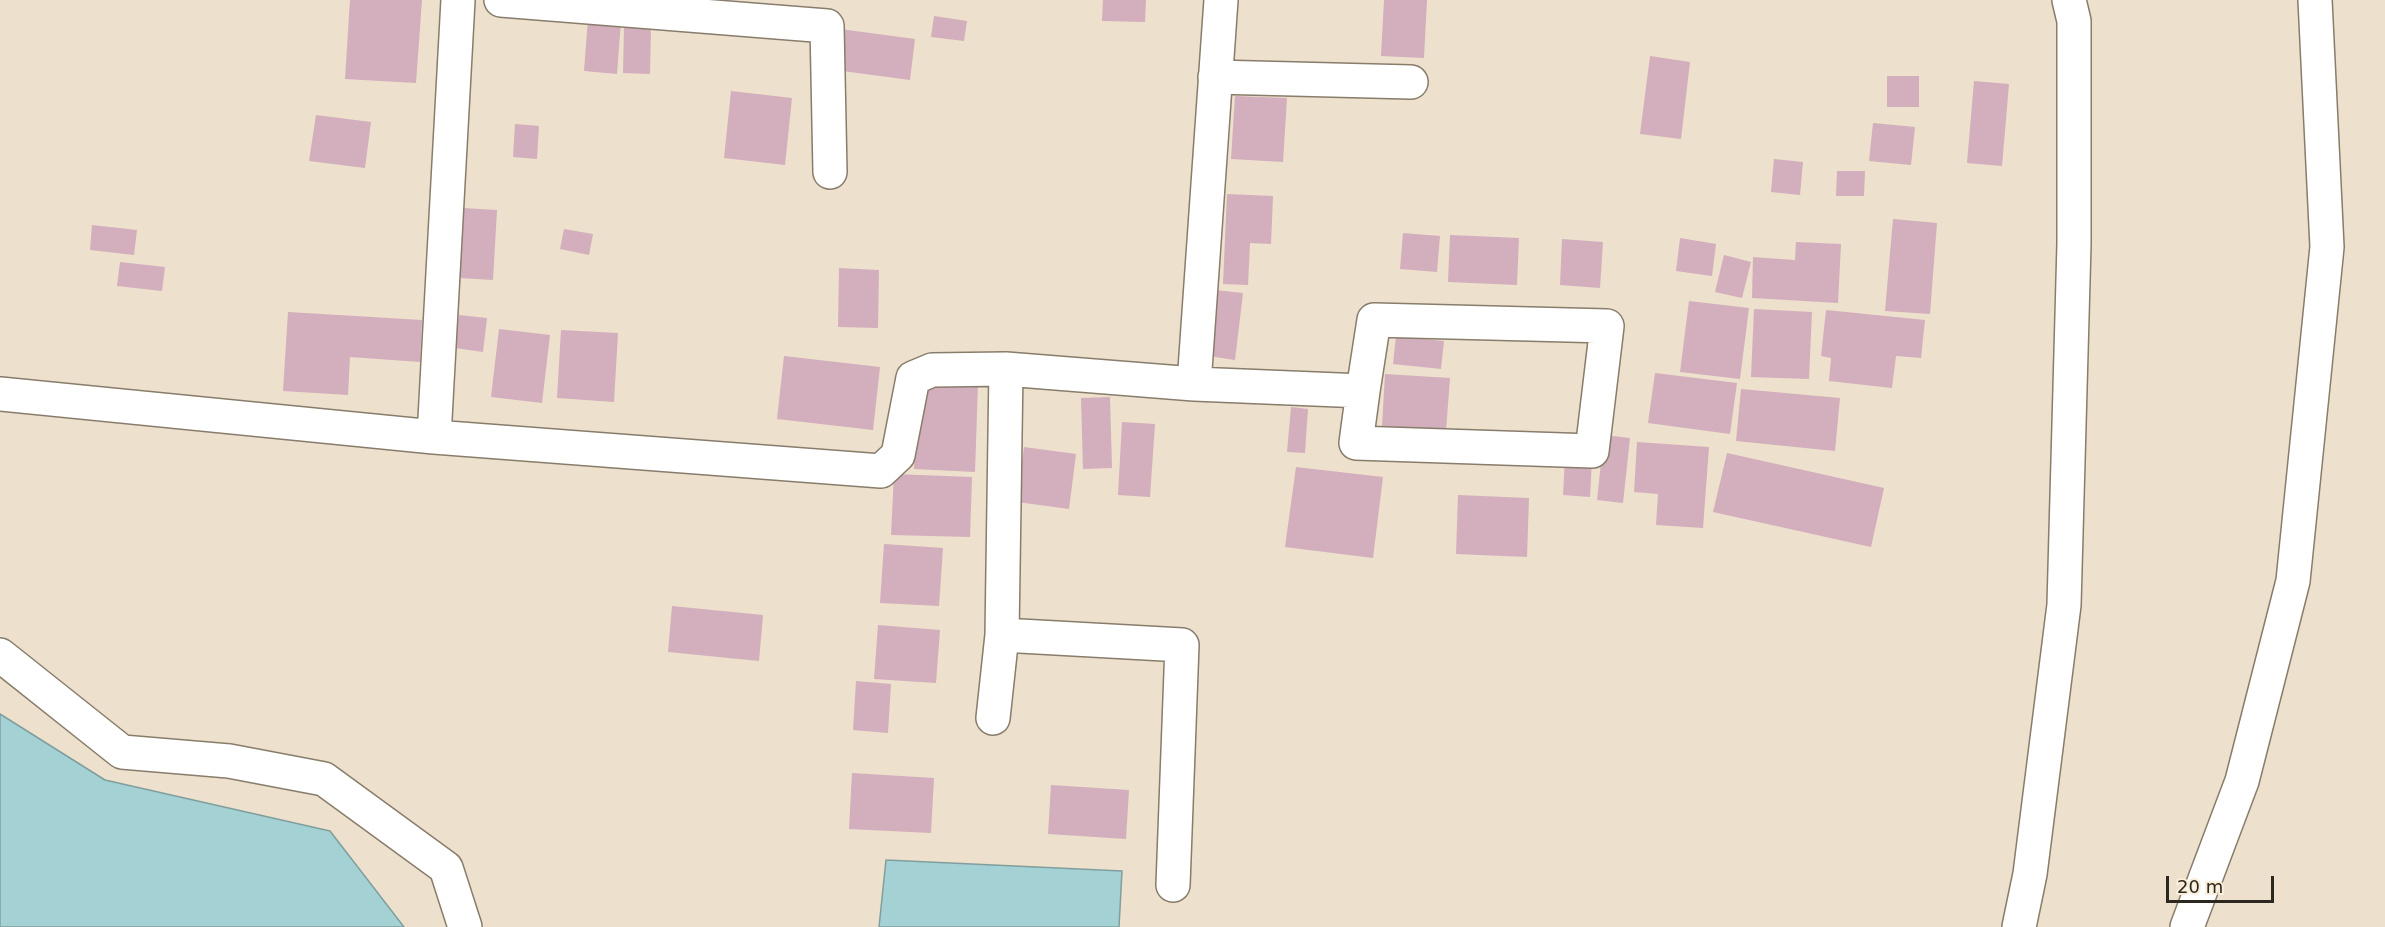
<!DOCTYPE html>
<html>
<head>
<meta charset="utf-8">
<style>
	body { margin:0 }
	#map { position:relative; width:2385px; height:927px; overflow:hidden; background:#ede0cc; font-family:"DejaVu Sans",sans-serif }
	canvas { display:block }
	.scale { position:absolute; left:2166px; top:876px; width:108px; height:27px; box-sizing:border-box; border:3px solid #2c271f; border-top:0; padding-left:8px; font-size:18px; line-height:21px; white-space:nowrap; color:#2c271f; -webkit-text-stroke:4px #faedd9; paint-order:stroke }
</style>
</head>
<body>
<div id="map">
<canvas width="2385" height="927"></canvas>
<div class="scale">20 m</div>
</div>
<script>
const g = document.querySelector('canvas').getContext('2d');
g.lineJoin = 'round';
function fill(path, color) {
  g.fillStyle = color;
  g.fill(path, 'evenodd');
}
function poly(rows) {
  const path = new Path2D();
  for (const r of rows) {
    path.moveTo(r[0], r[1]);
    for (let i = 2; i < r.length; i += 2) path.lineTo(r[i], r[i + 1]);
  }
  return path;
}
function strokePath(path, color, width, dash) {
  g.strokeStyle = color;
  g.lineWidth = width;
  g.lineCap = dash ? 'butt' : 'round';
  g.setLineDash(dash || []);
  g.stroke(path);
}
const water = poly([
	[0,714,105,780,330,831,404,927,0,927,0,714],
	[886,860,1122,871,1119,927,879,927,886,860]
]);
const building = poly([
	[350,0,422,0,416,83,345,79],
	[1103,0,1146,0,1145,22,1102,21],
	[1384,0,1427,0,1424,58,1381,56],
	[934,16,967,21,964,41,931,37],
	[588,19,621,21,617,74,584,71],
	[624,27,651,28,650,74,623,73],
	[840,29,915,39,910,80,835,70],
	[1650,56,1690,62,1681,139,1640,134],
	[1887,76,1919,76,1919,107,1887,107],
	[1974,81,2009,84,2002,166,1967,163],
	[731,91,792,98,785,165,724,158],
	[1235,96,1287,98,1283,162,1231,159],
	[316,115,371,122,365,168,309,161],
	[1873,123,1915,127,1911,165,1869,161],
	[515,124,539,126,537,159,513,157],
	[1774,159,1803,162,1800,195,1771,192],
	[1837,171,1865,171,1864,196,1836,196],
	[1227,194,1273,196,1271,244,1250,243,1248,285,1223,284],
	[447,207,497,210,493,280,442,277],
	[1893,219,1937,223,1930,314,1885,311],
	[92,225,137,230,134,255,90,250],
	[564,229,593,234,589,255,560,249],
	[1403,233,1440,236,1437,272,1400,269],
	[1450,235,1519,238,1517,285,1448,282],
	[1680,238,1716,244,1712,276,1676,271],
	[1562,239,1603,242,1600,288,1560,285],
	[1796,242,1841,244,1838,303,1752,298,1753,257,1795,260],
	[1724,255,1751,262,1742,298,1715,292],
	[120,262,165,267,162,291,117,286],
	[839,268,879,270,878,328,838,327],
	[1215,290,1243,293,1235,360,1208,356],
	[1689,301,1749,308,1740,379,1680,372],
	[1754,309,1812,312,1809,379,1751,377],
	[1826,310,1925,320,1921,358,1896,356,1892,388,1829,381,1831,358,1821,356],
	[288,312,422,320,420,362,350,357,348,395,283,391],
	[459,315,487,318,483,352,455,348],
	[499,329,550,335,542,403,491,397],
	[561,330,618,333,614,402,557,398],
	[1396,336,1444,341,1441,369,1393,364],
	[784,356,880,367,873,430,777,419],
	[1655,373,1737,383,1730,434,1648,423],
	[1385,374,1450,378,1446,431,1382,427],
	[917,381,978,383,975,472,914,469],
	[1741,389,1840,398,1835,451,1736,441],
	[1110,397,1112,468,1083,469,1081,398],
	[1291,407,1308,409,1305,453,1287,452],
	[1122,422,1155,424,1150,497,1118,495],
	[1604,435,1630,438,1623,503,1597,500],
	[1637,442,1709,447,1703,528,1656,525,1658,494,1634,492],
	[1024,447,1076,454,1069,509,1017,502],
	[1727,453,1884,488,1871,547,1713,512],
	[1565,457,1592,459,1590,497,1563,495],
	[1296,467,1383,477,1373,558,1285,547],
	[894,474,972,477,970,537,891,535],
	[1458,495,1529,498,1527,557,1456,554],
	[884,544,943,548,939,606,880,603],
	[672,606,763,615,759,661,668,652],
	[878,625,940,630,936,683,874,679],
	[856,681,891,684,888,733,853,730],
	[852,773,934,778,931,833,849,829],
	[1051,785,1129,790,1126,839,1048,834]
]);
const minor = poly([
	[501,0,827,26,830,172],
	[1215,77,1411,82],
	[1194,384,1221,0],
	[0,394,434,437,881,471,898,455,913,378,932,370,1006,369,1194,384,1363,391,1356,443,1592,451,1607,326,1374,320,1363,391],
	[434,437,458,0],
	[1002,635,1182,645,1173,885],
	[0,655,122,752,229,761,324,779,446,868,465,927],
	[993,718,1002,635,1006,369],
	[2019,927,2030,874,2064,605,2074,244,2074,21,2069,0],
	[2187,927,2242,781,2293,581,2327,247,2315,0]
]);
fill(water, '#a4d1d4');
strokePath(water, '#809e9e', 1.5);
fill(building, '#d3aebd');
strokePath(minor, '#887c6b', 36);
strokePath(minor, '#fff', 33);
</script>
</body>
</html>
